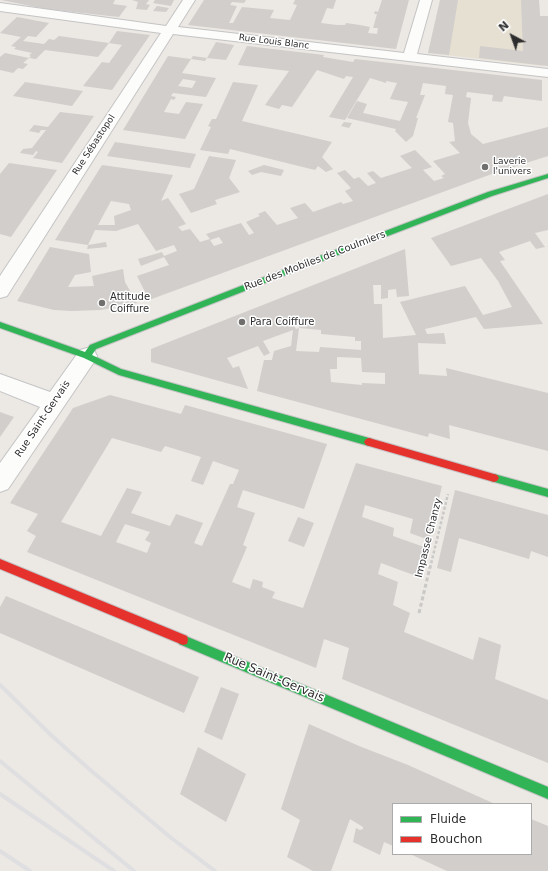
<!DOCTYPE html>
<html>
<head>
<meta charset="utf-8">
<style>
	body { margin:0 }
	#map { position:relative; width:548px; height:871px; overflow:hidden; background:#ece8e4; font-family:"DejaVu Sans",sans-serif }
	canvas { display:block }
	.legend { position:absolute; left:392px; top:803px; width:140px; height:52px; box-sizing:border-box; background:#fff; border:1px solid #ababab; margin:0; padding:5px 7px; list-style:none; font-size:12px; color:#2e2e2e }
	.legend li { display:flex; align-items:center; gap:8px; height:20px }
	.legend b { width:20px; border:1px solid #ababab }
	.north { position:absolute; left:492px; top:16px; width:40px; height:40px; -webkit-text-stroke:3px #fff; paint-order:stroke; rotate:319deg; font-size:11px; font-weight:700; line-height:16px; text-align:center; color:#2e2e2e }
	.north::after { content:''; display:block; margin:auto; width:14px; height:18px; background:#2e2e2e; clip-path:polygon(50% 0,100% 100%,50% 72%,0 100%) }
</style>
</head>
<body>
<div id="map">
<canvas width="548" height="871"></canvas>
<ul class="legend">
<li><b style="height:5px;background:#30b455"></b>Fluide</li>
<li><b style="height:5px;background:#e5322d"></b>Bouchon</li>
</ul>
<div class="north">N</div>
</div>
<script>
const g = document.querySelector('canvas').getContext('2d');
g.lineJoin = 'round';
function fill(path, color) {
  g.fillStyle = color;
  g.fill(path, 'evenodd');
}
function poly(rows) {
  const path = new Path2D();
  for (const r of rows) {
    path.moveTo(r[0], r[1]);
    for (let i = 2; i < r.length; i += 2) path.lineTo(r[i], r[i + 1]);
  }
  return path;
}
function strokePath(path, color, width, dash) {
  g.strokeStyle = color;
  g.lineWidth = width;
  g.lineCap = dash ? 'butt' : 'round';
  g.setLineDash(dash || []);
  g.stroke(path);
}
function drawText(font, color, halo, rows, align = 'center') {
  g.font = font + ' "DejaVu Sans",sans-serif';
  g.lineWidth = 3;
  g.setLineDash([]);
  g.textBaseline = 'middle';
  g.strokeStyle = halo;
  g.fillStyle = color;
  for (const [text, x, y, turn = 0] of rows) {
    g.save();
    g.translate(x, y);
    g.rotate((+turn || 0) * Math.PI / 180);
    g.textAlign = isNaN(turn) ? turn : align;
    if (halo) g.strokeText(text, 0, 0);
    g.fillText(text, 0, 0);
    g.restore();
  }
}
const education = poly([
	[440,0,539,0,543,66,428,53]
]);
const building = poly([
	[1,0,115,0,113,4,127,6,119,17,46,9],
	[132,0,149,0,146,4,150,5,147,10,136,9,138,2],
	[155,0,174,0,171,6,153,3],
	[204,0,246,0,244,3,232,2,230,5,237,6,229,23,233,23,242,7,274,10,270,18,290,20,297,5,293,4,295,0,336,0,333,9,327,8,321,23,337,25,345,25,346,23,360,25,370,27,368,33,377,34,378,28,373,28,377,14,374,14,375,11,378,12,382,0,409,0,396,49,188,25],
	[440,0,458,0,449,55,428,53],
	[521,0,539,0,540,16,548,16,548,66,479,58,480,46,523,51],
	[157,6,169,8,166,12,153,11],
	[17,17,49,23,36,37,28,36,23,41,44,44,49,39,54,40,59,36,109,43,98,57,45,50,36,59,29,58,23,63,28,64,23,69,18,68,13,73,0,70,0,57,5,53,29,58,31,56,29,55,32,53,14,49,16,47,11,46,21,37,0,33],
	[117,31,150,35,112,90,83,86,102,62,109,63,122,45,109,43],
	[216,42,234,45,226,60,207,58],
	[247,46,324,55,323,57,353,62,355,59,542,80,542,101,504,96,502,102,492,101,493,95,467,92,466,97,471,98,468,123,471,134,483,144,548,127,548,156,489,175,149,300,137,276,169,265,164,257,141,266,138,259,162,252,164,256,177,251,174,245,156,251,138,224,116,231,95,230,88,245,55,240,102,165,173,175,161,201,168,198,186,224,178,227,182,231,190,229,200,242,210,239,206,234,241,223,249,235,254,233,246,222,260,216,258,214,265,211,277,225,298,218,290,208,305,203,313,212,341,202,343,204,353,201,345,191,351,188,337,173,345,170,354,179,359,177,368,186,376,183,367,173,373,171,381,178,412,168,400,156,415,150,432,167,423,170,434,181,444,178,441,176,445,174,433,161,460,153,449,142,455,141,453,123,448,122,453,95,445,94,446,86,423,83,420,95,425,95,416,118,418,118,413,136,406,142,395,131,396,129,347,118,357,101,367,104,363,113,400,121,408,102,390,99,397,83,386,81,386,83,370,78,345,120,329,117,353,77,346,76,344,79,317,70,292,107,282,105,279,109,265,105,289,71,238,65],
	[111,201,129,204,131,210,114,216,115,225,98,225],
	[219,237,223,243,214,246,210,240],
	[168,56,191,59,182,73,216,78,206,97,173,93,171,96,176,97,174,100,171,99,164,112,179,114,186,102,203,104,185,139,123,130],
	[183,79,196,81,192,88,178,86],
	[193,56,207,58,205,61,191,59],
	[25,82,83,91,72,106,13,96],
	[233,82,258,85,242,121,332,142,322,157,333,169,326,172,318,166,315,170,230,149,228,154,200,150,211,127,208,126,212,119,216,119],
	[60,112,94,116,62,163,33,158,38,152,36,151,33,155,20,153,23,149,32,148,46,130,41,130,39,133,29,131,34,125,48,127],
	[344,122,352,123,349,128,341,126],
	[115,142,196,154,190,168,107,156],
	[209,156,236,160,229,178,240,192,215,200,217,204,191,213,179,194,194,189],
	[9,163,57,170,11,237,0,234,0,174],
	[264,165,284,170,281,176,261,172,252,175,248,171],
	[548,194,548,230,535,233,545,247,536,249,530,241,499,252,505,260,500,261,543,324,484,329,476,317,425,329,427,334,444,333,446,344,418,343,419,374,447,376,446,368,548,393,548,451,449,425,450,439,429,433,428,437,257,391,264,360,272,360,274,351,291,346,293,330,263,341,270,353,264,356,258,346,227,358,233,368,239,366,248,389,151,362,151,349,405,249,409,296,397,297,396,289,388,290,388,298,381,299,381,285,373,285,374,304,382,304,383,338,416,335,400,302,465,286,483,315,512,307,498,281,481,258,451,266,431,238],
	[300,319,299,328,321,330,321,334,355,337,355,341,361,341,361,350,320,347,319,352,296,351,299,328,296,329,292,323],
	[337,357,361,358,362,372,385,373,385,384,362,383,362,385,331,382,330,369,337,369],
	[106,242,107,247,87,249,88,245],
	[50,247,89,254,91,272,75,275,68,287,94,286,92,276,123,269,125,282,137,303,101,310,72,311,54,310,17,301],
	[110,395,181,414,185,405,327,444,304,509,243,490,237,507,255,513,243,545,247,547,232,582,250,589,253,579,263,582,262,587,275,592,272,598,303,608,356,463,442,486,429,540,410,533,413,519,365,505,362,517,394,528,393,536,427,548,419,577,381,563,378,574,398,582,393,605,410,613,404,632,473,660,479,637,501,645,495,679,548,700,548,763,342,679,349,648,324,639,316,668,27,552,36,536,27,531,38,514,10,503,73,408],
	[112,438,161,452,165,446,201,457,191,481,203,485,213,461,239,470,233,484,230,484,202,546,194,543,203,523,176,514,170,526,131,513,142,492,127,488,101,536,61,522],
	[125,524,150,532,145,540,151,543,147,553,116,542],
	[0,412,14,417,0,437],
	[455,490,548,515,548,557,531,551,529,559,459,538,451,572,437,568],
	[298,517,314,523,304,547,288,541],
	[6,596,199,677,184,713,0,633,0,607],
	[221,687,239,694,222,740,204,732],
	[309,724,359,746,408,765,495,804,393,804,393,846,384,842,380,855,353,842,356,828,360,830,363,829,363,827,350,819,331,871,313,871,287,857,300,820,281,809],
	[198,747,246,774,226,822,180,794],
	[531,819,548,826,548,871,447,871,410,854,531,854]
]);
const pathFar1 = poly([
	[430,568,448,494]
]);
const path = poly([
	[419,613,430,567]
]);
const street = poly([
	[183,0,195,0,178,27,404,53,420,0,432,0,417,54,548,69,548,77,173,34,7,296,0,298,0,276,161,33,0,11,0,3,166,26,183,0],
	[87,348,94,350,97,356,94,362,8,489,0,492,0,463,40,407,0,391,0,374,50,392,80,350,87,348]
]);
const fast = poly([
	[548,174,548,178,492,196,265,283,96,349,92,355,121,369,369,438,372,439,374,442,372,445,369,446,119,375,84,358,0,328,0,322,85,352,90,345,259,279,488,192,548,174],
	[494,474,548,489,548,497,491,481,489,478,491,475,494,474],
	[183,635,548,787,548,799,179,644,178,640,179,636,183,635]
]);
const jam = poly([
	[369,438,494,474,497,475,499,478,497,481,494,482,369,446,366,445,364,442,366,439,369,438],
	[0,559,187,636,188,640,187,644,183,645,0,569,0,559]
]);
const rail = poly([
	[0,685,51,735,88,768,170,837,215,871],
	[0,761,134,871],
	[0,794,114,871],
	[0,851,30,871]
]);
const markers = [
	[485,167,4,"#706f6e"],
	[102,303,4,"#706f6e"],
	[242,322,4,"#706f6e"]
];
const farStreetnames = [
	["Rue Louis Blanc",274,42,7],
	["Rue Sébastopol",94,145,-57]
];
const farPoinames = [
	["Laverie",493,162],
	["l'univers",493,172]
];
const streetNames = [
	["Rue des Mobiles de Coulmiers",315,261,-21],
	["Rue Saint-Gervais",43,419,-56],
	["Impasse Chanzy",429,538,-76]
];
const poiNames = [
	["Attitude",110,297],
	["Coiffure",110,309],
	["Para Coiffure",250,322]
];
const nearStreetnames = [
	["Rue Saint-Gervais",274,678,23]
];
fill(education, '#e6e0d3');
fill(building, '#d1cecb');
strokePath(street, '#c5c4c5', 2);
strokePath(fast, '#c5c4c5', 2);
strokePath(jam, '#c5c4c5', 2);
strokePath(pathFar1, '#c9c9c8', 2.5, [3, 2]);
strokePath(path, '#c9c9c8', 3, [4, 2.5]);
fill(street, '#fcfcfb');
fill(fast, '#30b455');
fill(jam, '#e5322d');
strokePath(rail, '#dfdfe1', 4);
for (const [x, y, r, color] of markers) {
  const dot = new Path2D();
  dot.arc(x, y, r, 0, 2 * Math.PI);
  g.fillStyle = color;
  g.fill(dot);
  strokePath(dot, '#fff', 1.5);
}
drawText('9px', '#2e2e2e', '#fff', farStreetnames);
drawText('9px', '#2e2e2e', '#fff', farPoinames, 'left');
drawText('10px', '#2e2e2e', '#fff', streetNames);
drawText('10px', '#2e2e2e', '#fff', poiNames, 'left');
drawText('12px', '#2e2e2e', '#fff', nearStreetnames);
</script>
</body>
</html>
